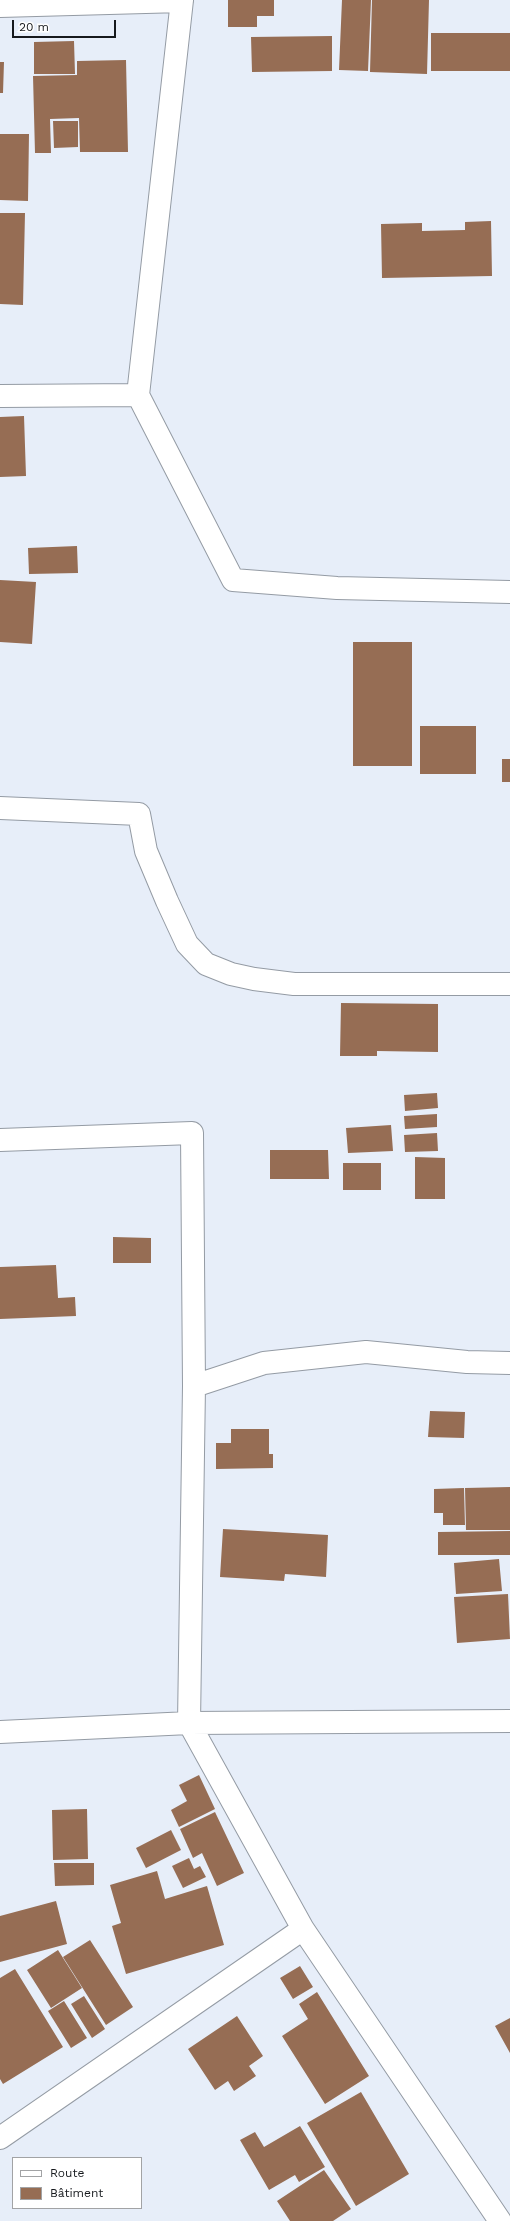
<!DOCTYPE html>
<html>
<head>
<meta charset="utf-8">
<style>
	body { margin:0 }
	#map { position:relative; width:510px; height:2221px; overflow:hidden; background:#e7eef9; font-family:"Work Sans",sans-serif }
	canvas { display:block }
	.legend { position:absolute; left:12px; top:2157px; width:130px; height:52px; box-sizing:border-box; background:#fff; border:1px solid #a2a3a5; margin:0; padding:5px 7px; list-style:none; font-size:12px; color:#16191d }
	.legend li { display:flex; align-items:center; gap:8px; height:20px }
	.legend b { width:20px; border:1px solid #a2a3a5 }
	.scale { position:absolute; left:12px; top:20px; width:104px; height:18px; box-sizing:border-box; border:2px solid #16191d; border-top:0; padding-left:5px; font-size:12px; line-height:14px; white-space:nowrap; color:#16191d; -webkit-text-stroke:3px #fff; paint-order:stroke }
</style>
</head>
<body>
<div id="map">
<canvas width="510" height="2221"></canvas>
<ul class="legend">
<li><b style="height:5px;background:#fff"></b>Route</li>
<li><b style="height:11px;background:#966d54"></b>Bâtiment</li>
</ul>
<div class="scale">20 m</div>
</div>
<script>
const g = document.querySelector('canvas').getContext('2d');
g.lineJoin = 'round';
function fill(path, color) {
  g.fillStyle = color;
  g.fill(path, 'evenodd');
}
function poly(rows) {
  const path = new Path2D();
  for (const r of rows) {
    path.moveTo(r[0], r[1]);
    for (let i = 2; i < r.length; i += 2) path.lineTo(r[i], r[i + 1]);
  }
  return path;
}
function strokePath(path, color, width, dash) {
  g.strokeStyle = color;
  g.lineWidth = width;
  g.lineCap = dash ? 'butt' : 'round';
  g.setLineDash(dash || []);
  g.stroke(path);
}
const building = poly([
	[228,0,274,0,274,16,257,16,257,27,228,27],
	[342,0,371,0,368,71,339,70],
	[372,0,429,0,427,74,370,72],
	[431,33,510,33,510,71,431,71],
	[332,36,332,71,252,72,251,37],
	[74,41,75,74,34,74,34,42],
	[126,60,128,152,80,152,79,118,50,119,51,153,35,153,33,76,77,75,77,61],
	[0,62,4,62,3,93,0,93],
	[53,121,78,121,78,147,54,148],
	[0,134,29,134,28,201,0,200],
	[0,213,25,213,23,305,0,304],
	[491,221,492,276,382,278,381,224,422,223,422,231,465,230,465,222],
	[24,416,26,476,0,477,0,417],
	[77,546,78,573,29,574,28,548],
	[0,580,36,582,32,644,0,642],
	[353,642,412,642,412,766,353,766],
	[420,726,476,726,476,774,420,774],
	[502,759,510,759,510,782,502,782],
	[341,1003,438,1004,438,1052,377,1051,377,1056,340,1056],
	[437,1093,438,1108,405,1111,404,1095],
	[437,1114,437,1127,405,1129,404,1116],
	[391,1125,393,1151,348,1153,346,1128],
	[437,1133,438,1151,405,1152,404,1135],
	[270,1150,328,1150,329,1179,270,1179],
	[415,1157,445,1158,445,1199,415,1199],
	[343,1163,381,1163,381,1190,343,1190],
	[113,1237,151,1238,151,1263,113,1263],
	[56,1265,58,1298,75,1297,76,1316,0,1319,0,1267],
	[430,1411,465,1412,464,1438,428,1437],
	[231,1429,269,1429,269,1454,273,1454,273,1468,216,1469,216,1443,231,1443],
	[510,1487,510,1530,466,1530,465,1488],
	[464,1488,465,1525,443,1525,443,1513,434,1513,434,1489],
	[223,1529,328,1535,326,1577,285,1574,284,1581,220,1577],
	[510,1531,510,1555,438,1555,438,1532],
	[499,1559,502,1591,456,1594,454,1563],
	[508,1594,510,1639,457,1643,454,1597],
	[199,1775,215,1809,179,1827,171,1810,187,1801,179,1785],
	[87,1809,88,1859,53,1860,52,1810],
	[215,1812,244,1873,217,1886,202,1853,193,1858,180,1829],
	[171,1830,181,1850,146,1868,136,1848],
	[189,1858,194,1869,200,1866,206,1877,183,1888,172,1866],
	[54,1863,94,1863,94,1885,55,1886],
	[157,1871,165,1899,207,1886,224,1945,126,1974,112,1926,121,1923,110,1885],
	[56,1901,67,1944,0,1962,0,1916],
	[90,1940,133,2007,106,2025,63,1957],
	[58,1950,82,1988,51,2008,27,1970],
	[300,1966,313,1987,293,1999,280,1978],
	[15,1969,63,2047,3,2084,0,2079,0,1978],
	[317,1992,369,2076,325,2104,282,2036,308,2019,299,2004],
	[84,1996,105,2029,92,2038,71,2004],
	[64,2001,87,2038,71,2048,48,2011],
	[237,2016,263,2056,249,2066,256,2076,234,2091,228,2081,215,2090,188,2049],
	[510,2018,510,2053,495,2026],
	[361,2092,409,2174,356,2206,307,2123],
	[300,2126,325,2167,299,2182,295,2175,269,2190,240,2140,255,2132,264,2147],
	[324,2170,351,2209,333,2221,290,2221,277,2201]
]);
const minor = poly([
	[182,0,138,395,233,580,337,588,510,592],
	[0,6,182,1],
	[0,396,138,395],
	[0,808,139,814,146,851,167,901,187,944,206,964,231,974,254,979,294,984,510,984],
	[0,1140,192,1133,194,1386],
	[510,1363,467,1362,366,1352,264,1363,194,1386,189,1723,510,1721],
	[0,1732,189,1723,303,1929,500,2221],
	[0,2138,303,1929]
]);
fill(building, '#966d54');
strokePath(minor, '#949ba4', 24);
strokePath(minor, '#fff', 22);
</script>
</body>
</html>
